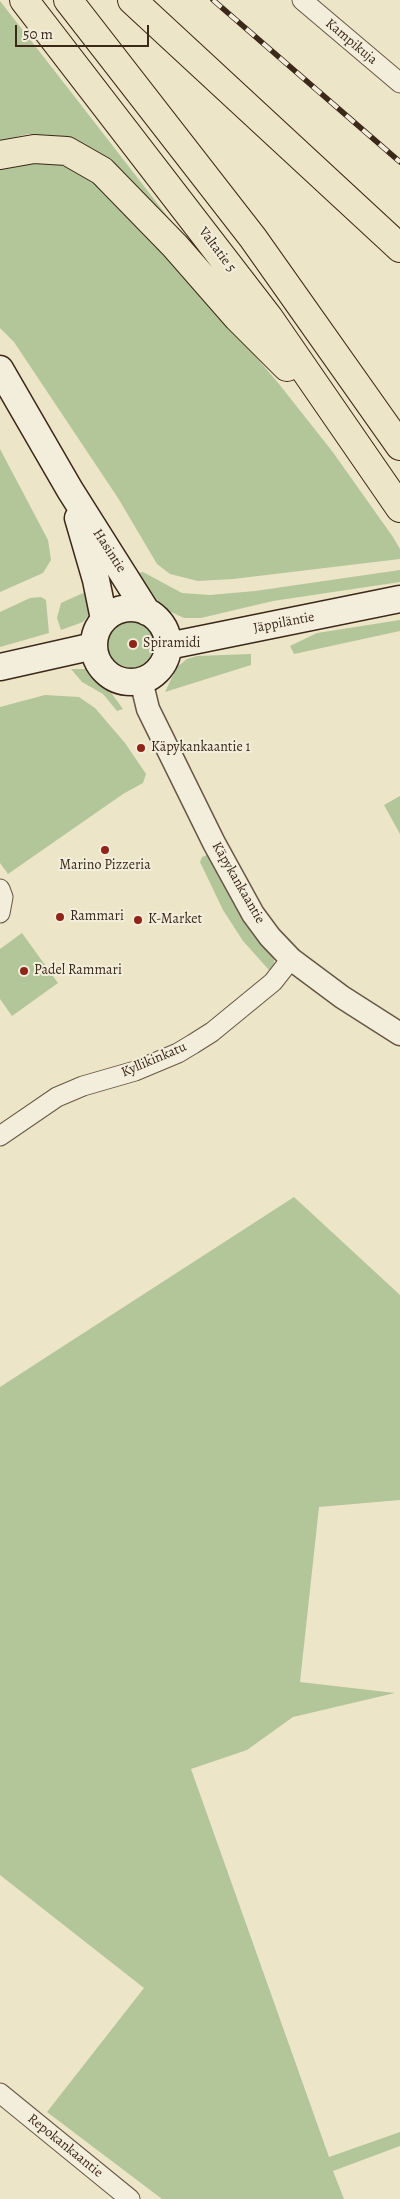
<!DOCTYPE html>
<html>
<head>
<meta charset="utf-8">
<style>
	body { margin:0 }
	#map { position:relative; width:400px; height:2199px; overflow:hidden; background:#ede5c8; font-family:Alegreya,serif }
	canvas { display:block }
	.scale { position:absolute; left:15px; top:25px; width:134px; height:22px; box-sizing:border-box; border:2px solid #3c2818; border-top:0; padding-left:6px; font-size:15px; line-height:18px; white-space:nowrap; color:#3c2818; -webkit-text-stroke:4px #f3eedb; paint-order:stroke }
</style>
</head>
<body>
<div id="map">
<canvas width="400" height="2199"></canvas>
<div class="scale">50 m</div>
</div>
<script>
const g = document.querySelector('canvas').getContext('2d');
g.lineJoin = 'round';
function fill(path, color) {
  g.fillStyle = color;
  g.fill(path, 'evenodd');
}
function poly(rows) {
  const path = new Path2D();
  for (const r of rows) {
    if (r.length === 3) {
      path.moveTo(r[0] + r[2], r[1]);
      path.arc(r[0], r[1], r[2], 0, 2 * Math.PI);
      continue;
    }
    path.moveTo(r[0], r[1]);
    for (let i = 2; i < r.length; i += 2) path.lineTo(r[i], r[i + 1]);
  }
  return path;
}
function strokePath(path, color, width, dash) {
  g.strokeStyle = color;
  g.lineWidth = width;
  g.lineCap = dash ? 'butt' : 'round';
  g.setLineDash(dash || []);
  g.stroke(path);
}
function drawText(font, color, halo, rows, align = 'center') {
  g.font = font + ' Alegreya,serif';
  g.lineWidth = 4;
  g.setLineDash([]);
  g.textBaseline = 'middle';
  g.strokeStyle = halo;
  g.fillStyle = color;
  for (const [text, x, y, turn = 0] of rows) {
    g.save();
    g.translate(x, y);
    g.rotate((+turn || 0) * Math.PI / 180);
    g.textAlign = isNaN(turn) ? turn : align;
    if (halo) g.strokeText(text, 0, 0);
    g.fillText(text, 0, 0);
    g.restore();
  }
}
const green = poly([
	[0,1,71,92,195,252,64,139,28,134,0,141],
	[41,157,74,164,148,230,279,384,332,451,393,537,400,549,400,559,233,579,198,581,170,574,157,564,118,498,14,342,0,328,0,166],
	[0,449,48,540,51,560,43,573,0,592],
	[400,570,400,582,273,601,201,618,184,618,169,611,151,596,132,574,143,572,182,593,210,595,255,591],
	[92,589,94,607,89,615,83,622,61,630,57,618,61,603],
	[41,597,46,600,49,633,0,647,0,612,30,598],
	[132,643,25],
	[400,620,400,631,294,654,290,646,317,633],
	[251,654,251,665,165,692,177,667,187,659,197,656],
	[71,669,86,669,99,676,123,709,117,711,103,694,82,682],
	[45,695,79,697,95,708,125,743,146,774,143,783,123,794,8,874,0,863,0,707],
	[400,796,400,834,384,805],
	[207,855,209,856,272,953,275,965,269,970,243,941,223,910,200,862,202,857],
	[22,933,58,983,12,1016,0,999,0,949],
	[294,1197,400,1295,400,1500,319,1507,300,1682,395,1693,293,1717,247,1750,191,1769,329,2157,400,2132,400,2146,333,2171,344,2199,162,2199,47,2112,144,1988,0,1875,0,1387]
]);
const minor = poly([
	[302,0,400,83],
	[0,889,3,897,0,913],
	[0,1136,57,1097,83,1086,135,1071,178,1053,193,1044,212,1032,273,982,291,959],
	[0,2093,130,2199]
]);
const tertiary = poly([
	[141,680,148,709,214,843,253,914,270,937,291,959,342,997,400,1034]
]);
const secondary = poly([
	[0,369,70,490,147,612],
	[78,518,96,580,104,619],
	[131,645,37],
	[168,646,400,599],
	[0,667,94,646]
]);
const trunk = poly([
	[24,0,269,318,400,508],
	[68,0,253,238,400,446],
	[132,0,400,248],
	[0,155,34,149,67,151,102,171,175,246,238,318,287,367]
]);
const rail = poly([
	[213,0,400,162]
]);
const markers = [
	[133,644,5,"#8f2418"],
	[141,748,5,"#8f2418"],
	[105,850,5,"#8f2418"],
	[60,917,5,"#8f2418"],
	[138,920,5,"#8f2418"],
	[24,971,5,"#8f2418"]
];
const streetNames = [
	["Kampikuja",351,42,40],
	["Valtatie 5",217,250,53],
	["Hasintie",109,551,57],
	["Jäppiläntie",284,623,-11],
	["Käpykankaantie",238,883,60],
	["Kyllikinkatu",154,1060,-23],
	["Repokankaantie",65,2146,39]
];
const poiNames = [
	["Spiramidi",143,644],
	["Käpykankaantie 1",151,748],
	["Marino Pizzeria",105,866,"center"],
	["Rammari",70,917],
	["K-Market",148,920],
	["Padel Rammari",34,971]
];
fill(green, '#b2c69a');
strokePath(minor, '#685744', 21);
strokePath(tertiary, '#685744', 25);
strokePath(secondary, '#3c2818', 29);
strokePath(trunk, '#3c2818', 30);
strokePath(minor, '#f3eedb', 19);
strokePath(tertiary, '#f3eedb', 22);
strokePath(secondary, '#f3eedb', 26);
strokePath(trunk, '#ede5c8', 28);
strokePath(rail, '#3c2818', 5.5);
strokePath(rail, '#f3eedb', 4, [11]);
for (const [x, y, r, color] of markers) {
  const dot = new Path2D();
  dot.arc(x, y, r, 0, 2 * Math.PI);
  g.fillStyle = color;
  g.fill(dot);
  strokePath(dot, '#f3eedb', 2);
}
drawText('14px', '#3c2818', '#f3eedb', streetNames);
drawText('14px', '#3c2818', '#f3eedb', poiNames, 'left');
</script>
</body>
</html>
